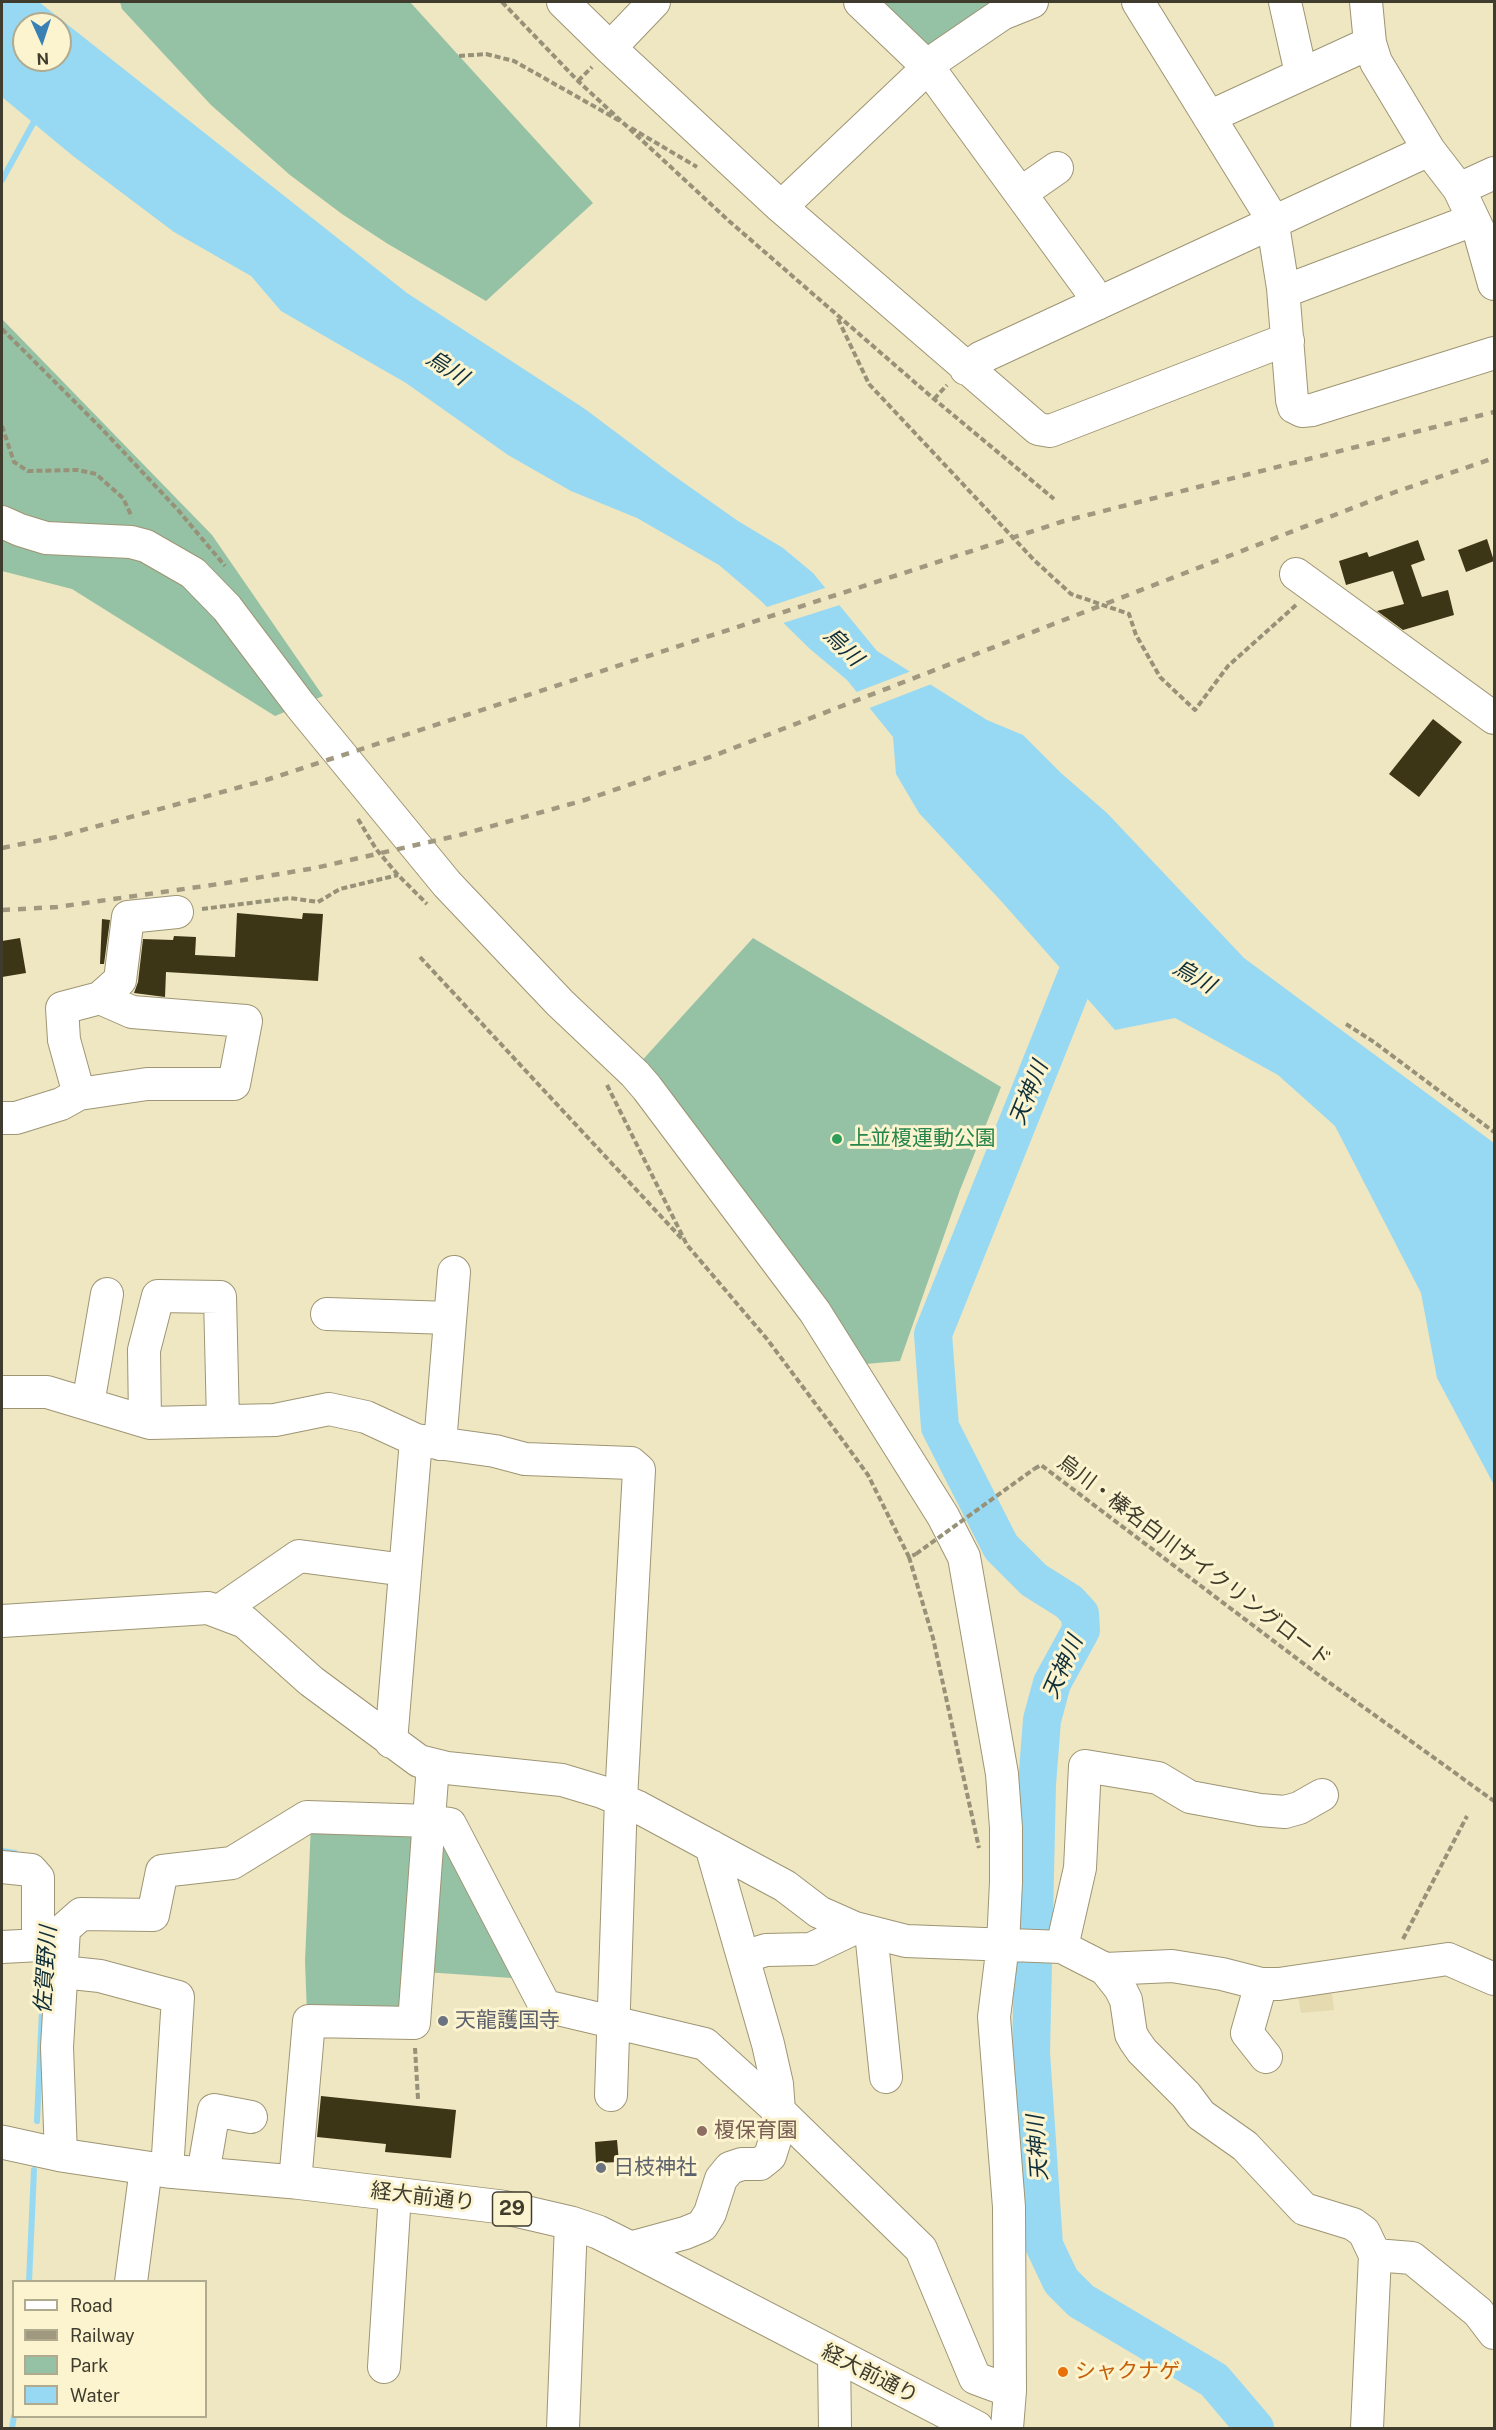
<!DOCTYPE html>
<html>
<head>
<meta charset="utf-8">
<style>
	body { margin:0 }
	#map { position:relative; width:1496px; height:2430px; overflow:hidden; background:#efe6c2; font-family:"Public Sans",sans-serif }
	canvas { display:block }
	.frame { position:absolute; inset:0; border:3px solid #3f3c2e; pointer-events:none }
	.legend { position:absolute; left:12px; top:2280px; width:195px; height:138px; box-sizing:border-box; background:#fcf3cf; border:2px solid #b0aa8f; margin:0; padding:8px 10px; list-style:none; font-size:18px; color:#3f3c2e }
	.legend li { display:flex; align-items:center; gap:12px; height:30px }
	.legend b { width:30px; border:2px solid #b0aa8f }
	.north { position:absolute; left:12px; top:12px; width:60px; height:60px; box-sizing:border-box; background:#fcf3cf; border:2px solid #b0aa8f; border-radius:50%; rotate:177deg; font-size:16px; font-weight:700; line-height:24px; text-align:center; color:#3f3c2e }
	.north::after { content:''; display:block; margin:auto; width:21px; height:27px; background:#3980b5; clip-path:polygon(50% 0,100% 100%,50% 72%,0 100%) }
</style>
</head>
<body>
<div id="map">
<canvas width="1496" height="2430"></canvas>
<div class="frame"></div>
<ul class="legend">
<li><b style="height:8px;background:#fff"></b>Road</li>
<li><b style="height:8px;background:#a0997f"></b>Railway</li>
<li><b style="height:16px;background:#95c1a5"></b>Park</li>
<li><b style="height:16px;background:#97d9f2"></b>Water</li>
</ul>
<div class="north">N</div>
</div>
<script>
const g = document.querySelector('canvas').getContext('2d');
g.lineJoin = 'round';
function fill(path, color) {
  g.fillStyle = color;
  g.fill(path, 'evenodd');
}
function poly(rows) {
  const path = new Path2D();
  for (const r of rows) {
    path.moveTo(r[0], r[1]);
    for (let i = 2; i < r.length; i += 2) path.lineTo(r[i], r[i + 1]);
  }
  return path;
}
function strokePath(path, color, width, dash) {
  g.strokeStyle = color;
  g.lineWidth = width;
  g.lineCap = dash ? 'butt' : 'round';
  g.setLineDash(dash || []);
  g.stroke(path);
}
function drawText(font, color, halo, rows, align = 'center') {
  g.font = font + ' "Public Sans","Noto Sans JP",sans-serif';
  g.lineWidth = 6;
  g.setLineDash([]);
  g.textBaseline = 'middle';
  g.strokeStyle = halo;
  g.fillStyle = color;
  for (const [text, x, y, turn = 0] of rows) {
    g.save();
    g.translate(x, y);
    g.rotate((+turn || 0) * Math.PI / 180);
    g.textAlign = isNaN(turn) ? turn : align;
    if (halo) g.strokeText(text, 0, 0);
    g.fillText(text, 0, 0);
    g.restore();
  }
}
const built = poly([
	[1331,1984,1334,2010,1301,2013,1297,1988]
]);
const green = poly([
	[120,2,410,2,593,203,486,301,388,244,342,214,290,175,211,105,122,9],
	[876,2,1009,2,938,47,924,48],
	[2,319,212,535,323,696,275,716,72,589,2,571],
	[753,938,1001,1087,960,1190,900,1361,865,1364,638,1065],
	[311,1824,423,1829,405,2015,307,2014,305,1961],
	[434,1830,513,1957,512,1978,425,1972]
]);
const water = poly([
	[2,2,39,2,407,293,585,409,670,473,738,521,783,548,813,573,877,651,987,720,1023,735,1061,773,1107,813,1244,958,1494,1143,1494,1485,1437,1378,1421,1293,1335,1126,1278,1075,1175,1018,1115,1030,1002,902,919,813,896,774,893,737,847,680,810,649,760,600,719,565,637,518,571,491,508,455,406,383,281,311,251,276,174,232,73,156,2,97],
	[24,24,60,24,60,60,24,60]
]);
const pier = poly([
	[828,587,843,604,780,624,764,608],
	[914,670,934,683,867,709,854,693]
]);
const stream = poly([
	[2,180,36,118],
	[2,1851,15,1853],
	[37,2121,43,1989,47,1960],
	[29,2282,34,2170],
	[12,2428,14,2416]
]);
const river = poly([
	[1092,937,933,1334,940,1427,1001,1547,1034,1580,1069,1602,1080,1614,1081,1630,1052,1683,1042,1720,1037,1784,1031,2053,1044,2245,1061,2281,1081,2301,1214,2380,1255,2428]
]);
const building = poly([
	[1487,539,1494,561,1466,572,1458,550],
	[1418,540,1425,560,1411,565,1422,597,1448,590,1454,615,1403,630,1377,611,1404,604,1393,571,1346,585,1339,561,1367,552,1369,557],
	[1433,719,1462,742,1419,797,1389,774],
	[237,913,302,919,303,913,323,914,318,981,166,972,165,997,134,993,138,982,143,939,173,940,174,936,196,937,195,955,235,957],
	[102,919,110,920,104,964,100,964],
	[20,938,26,973,2,977,2,941],
	[321,2096,456,2110,451,2158,385,2152,386,2144,317,2137],
	[617,2140,619,2162,596,2163,595,2142]
]);
const path = poly([
	[502,2,578,81,729,221,934,399,1054,499],
	[459,56,486,54,514,61,620,121],
	[578,81,592,67],
	[631,128,697,167],
	[838,319,869,384,1034,560,1071,594,1129,614,1136,635,1160,677,1195,710,1228,666,1296,605],
	[2,329,101,428,178,510,225,566],
	[934,399,947,385],
	[2,426,14,462,28,471,78,470,96,474,123,498,132,517],
	[358,819,376,849,398,875,427,904],
	[202,909,290,898,318,902,340,889,398,875],
	[420,957,683,1240],
	[1346,1024,1374,1042,1494,1132],
	[607,1085,687,1245,767,1339,841,1438,868,1475,909,1557,916,1554],
	[1034,1469,1041,1465,1316,1673,1494,1801],
	[909,1557,933,1638,979,1848],
	[1403,1939,1467,1816],
	[415,2048,418,2099]
]);
const minor = poly([
	[563,2,610,48,781,207,1038,429,1050,431,1280,342,1288,341],
	[860,2,928,67,1090,289,1097,304],
	[1138,2,1268,212,1273,225,1283,288,1292,400,1294,407,1302,411,1312,410,1494,353],
	[1285,2,1298,60,1304,72],
	[1366,2,1370,43,1376,62,1429,150,1459,189,1479,231,1494,284],
	[610,48,654,2],
	[1209,117,1370,43],
	[1459,189,1494,173],
	[1021,193,1057,168],
	[781,207,939,57,1002,14,1032,2],
	[1283,288,1293,288,1465,223,1471,218],
	[966,369,980,358,1429,150],
	[2,522,20,530,46,538,131,542,146,546,193,573,227,608,300,705,447,884,560,1003,635,1074,647,1088,815,1312,943,1516,964,1557,1002,1774,1006,1828,1006,1882,1003,1944,994,2017,1009,2207,1010,2391,1007,2428],
	[1296,574,1494,718],
	[79,1094,64,1040,62,1008,100,998,120,980,128,917,177,912],
	[2,1118,16,1118,61,1104,79,1094,147,1084,234,1084,246,1021,132,1012,100,998],
	[327,1314,450,1318],
	[2,1392,47,1392,150,1423,275,1420,329,1409,366,1417,416,1440,495,1451,525,1459,631,1463,639,1470,621,1799,611,2095],
	[88,1404,107,1294],
	[145,1421,144,1350,158,1296,220,1297,223,1421],
	[440,1444,454,1272],
	[218,1612,299,1556,405,1570],
	[2,1621,208,1608,245,1622,311,1681,419,1761,447,1768,562,1780,602,1792,638,1807,785,1886,819,1912,855,1928,906,1941,1062,1947,1105,1969,1120,1988,1126,2000,1131,2034,1135,2041,1142,2051,1186,2095,1201,2115,1245,2146,1304,2209,1353,2224,1364,2232,1375,2255,1367,2428],
	[391,1742,416,1440],
	[2,1867,31,1870,38,1878,38,1945],
	[871,1932,886,2077],
	[2,1947,59,1944],
	[1062,1947,1080,1868,1085,1766,1158,1778,1190,1797,1260,1810,1285,1812,1299,1808,1322,1795],
	[743,1957,766,1950,811,1949,855,1928],
	[1105,1969,1172,1966,1222,1974,1261,1984,1279,1984,1448,1959,1494,1979],
	[62,1972,100,1976,178,1997,167,2171],
	[1261,1984,1247,2033,1266,2057],
	[61,2155,57,2047,64,1929,81,1914,153,1915,162,1871,232,1863,307,1817,430,1821,450,1824,545,2006,705,2044,779,2111,921,2249,975,2378,1010,2391],
	[203,2174,214,2110,251,2117],
	[295,2182,309,2021,414,2023,433,1765],
	[630,2248,685,2233,702,2226,710,2213,721,2179,730,2168,742,2164,760,2164,770,2156,775,2140,779,2111,777,2084,768,2044,711,1846],
	[1375,2255,1412,2258,1478,2312,1494,2333],
	[131,2282,146,2168],
	[834,2355,835,2428],
	[384,2367,395,2194],
	[563,2428,571,2223]
]);
const major = poly([
	[2,2142,61,2155,167,2171,295,2182,502,2207,571,2223,598,2232,630,2248,977,2428]
]);
const rail = poly([
	[2,848,61,836,266,780,1064,521,1494,412],
	[2,910,57,907,226,883,315,868,460,835,585,800,713,756,1381,497,1494,458]
]);
const pathBridge = poly([
	[916,1554,1034,1469]
]);
const markers = [
	[837,1139,6,"#2e9e5b"],
	[443,2021,6,"#6b7280"],
	[702,2131,6,"#8d6e63"],
	[601,2168,6,"#6b7280"],
	[1063,2372,6,"#e8710a"]
];
const shields = [
	[512,2209,39]
];
const shieldNames = [
	["29",512,2209]
];
const leisureNames = [
	["上並榎運動公園",849,1139]
];
const streetNames = [
	["烏川・榛名白川サイクリングロード",1194,1561,37],
	["経大前通り",423,2197,7],
	["経大前通り",870,2374,27]
];
const worshipNames = [
	["天龍護国寺",455,2021],
	["日枝神社",613,2168]
];
const educationNames = [
	["榎保育園",714,2131]
];
const foodNames = [
	["シャクナゲ",1075,2372]
];
const waterNames = [
	["烏川",447,368,33],
	["烏川",843,647,44],
	["烏川",1194,977,30],
	["天神川",1029,1093,-68],
	["天神川",1063,1667,-66],
	["佐賀野川",46,1970,-86],
	["天神川",1038,2148,-94]
];
fill(built, '#e5dab0');
fill(green, '#95c1a5');
fill(water, '#97d9f2');
fill(pier, '#efe6c2');
strokePath(stream, '#97d9f2', 6);
strokePath(river, '#97d9f2', 38);
fill(building, '#3c3516');
strokePath(minor, '#9e9574', 34);
strokePath(major, '#9e9574', 35);
strokePath(path, '#979178', 4, [6, 3]);
strokePath(minor, '#fff', 32);
strokePath(major, '#fff', 33);
strokePath(rail, '#a0997f', 4.5, [8, 8]);
strokePath(pathBridge, '#979178', 4, [6, 3]);
for (const [x, y, r, color] of markers) {
  const dot = new Path2D();
  dot.arc(x, y, r, 0, 2 * Math.PI);
  g.fillStyle = color;
  g.fill(dot);
  strokePath(dot, '#fcf3cf', 2);
}
for (const [x, y, w] of shields) {
  const box = new Path2D();
  box.roundRect(x - w / 2, y - 17, w, 34, 4.5);
  g.fillStyle = '#fcf3cf';
  g.fill(box);
  strokePath(box, '#3f3c2e', 1.5);
}
drawText('bold 20px', '#3f3c2e', null, shieldNames);
drawText('21px', '#27864d', '#fcf3cf', leisureNames, 'left');
drawText('21px', '#3f3c2e', '#fcf3cf', streetNames);
drawText('21px', '#5b616d', '#fcf3cf', worshipNames, 'left');
drawText('21px', '#785e54', '#fcf3cf', educationNames, 'left');
drawText('21px', '#c56008', '#fcf3cf', foodNames, 'left');
drawText('italic 22px', '#0f2f3a', '#fcf3cf', waterNames);
</script>
</body>
</html>
